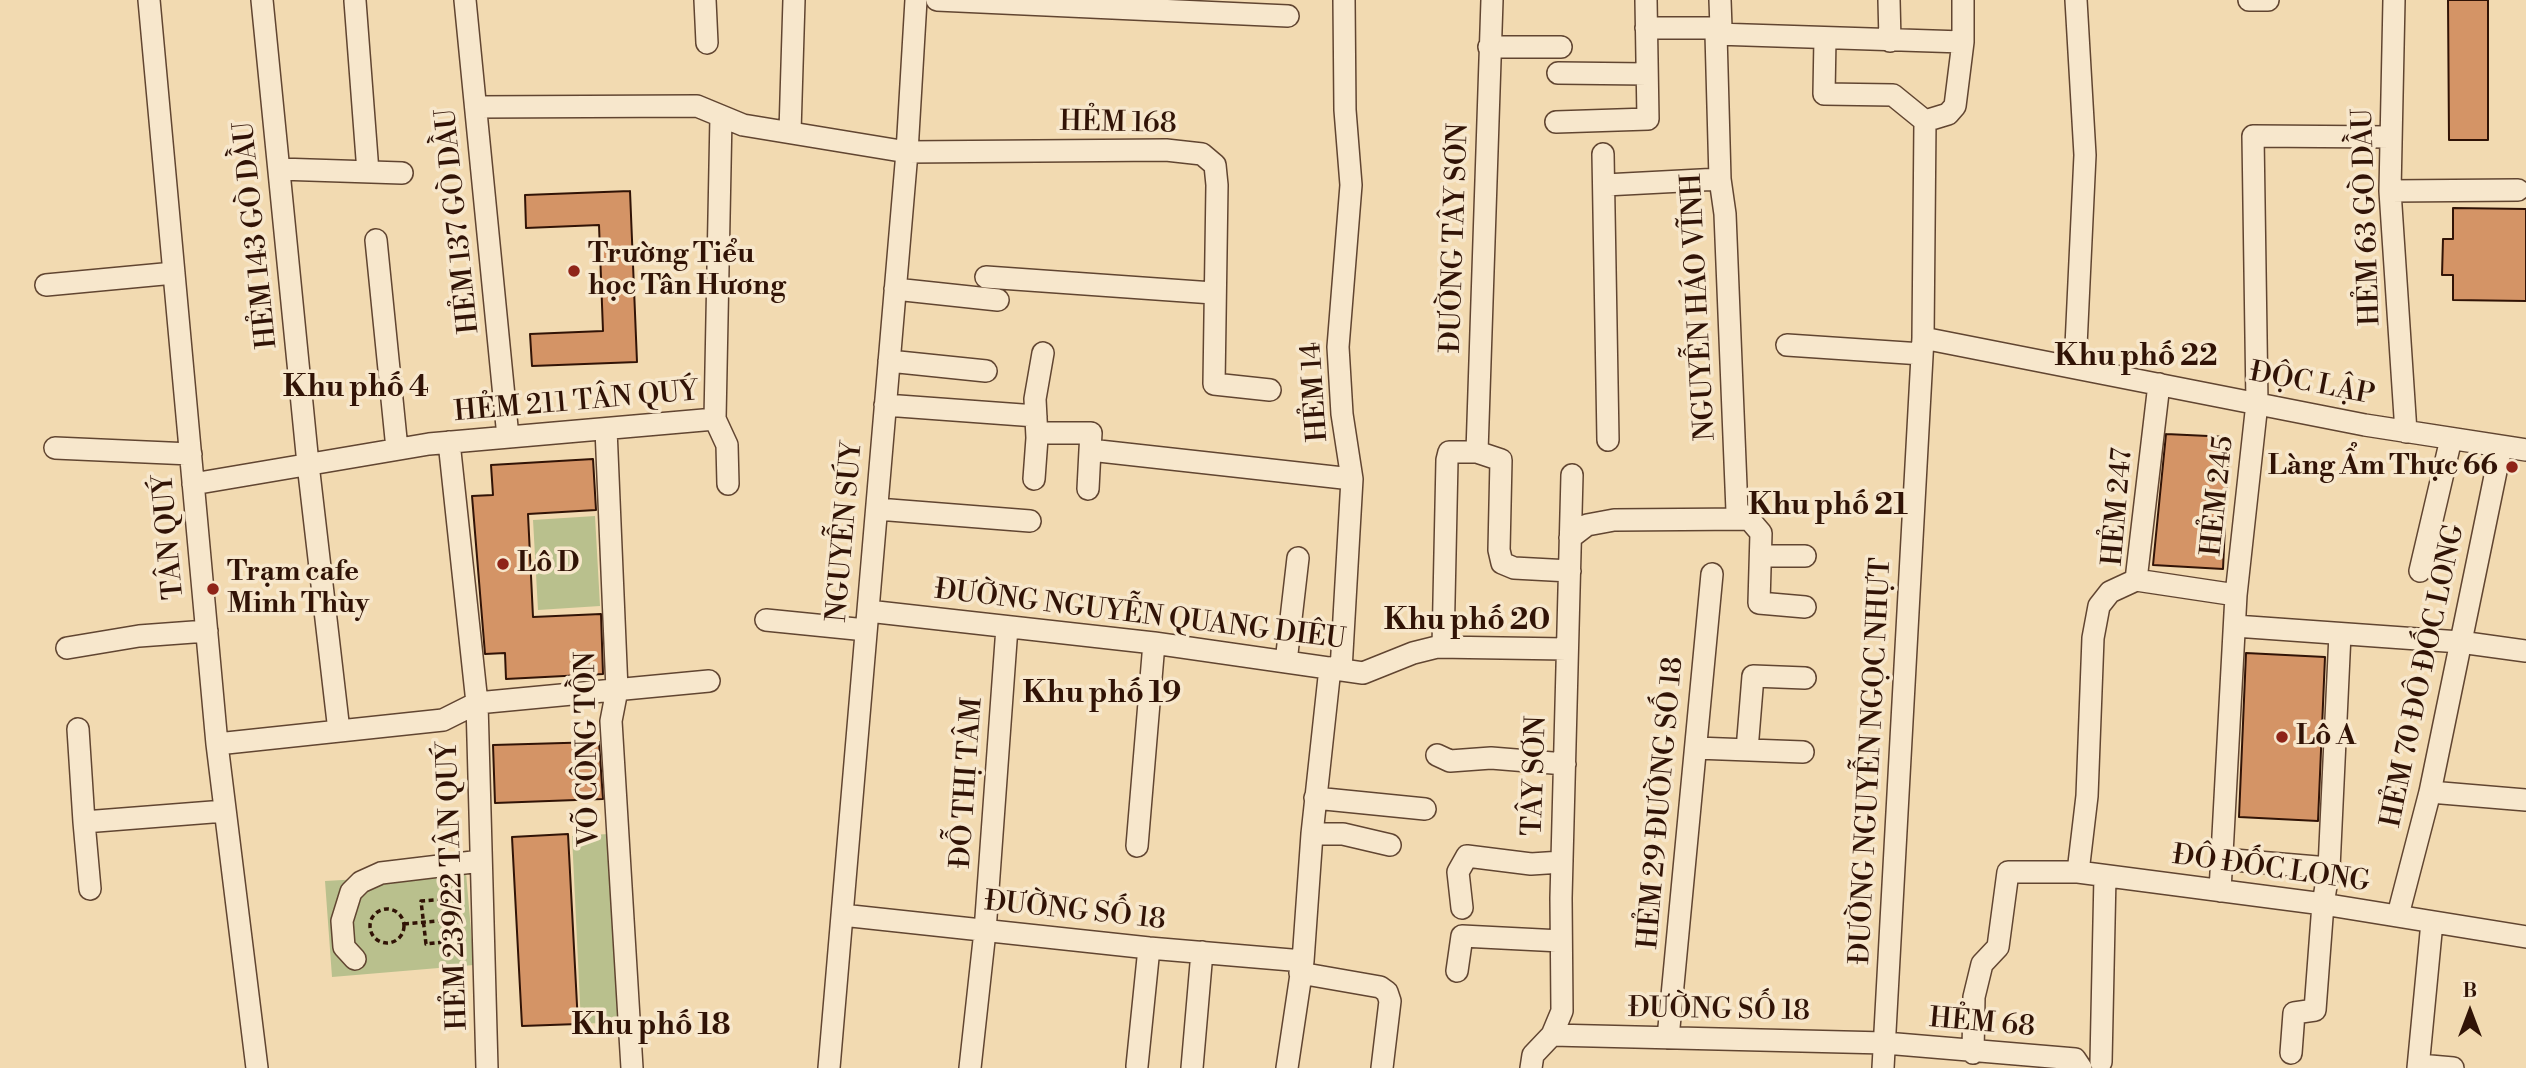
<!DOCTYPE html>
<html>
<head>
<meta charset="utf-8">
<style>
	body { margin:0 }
	#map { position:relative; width:2526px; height:1068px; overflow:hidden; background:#f2dab1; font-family:"Libre Bodoni",serif }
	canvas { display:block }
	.north { position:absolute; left:2435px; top:977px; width:70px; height:70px; -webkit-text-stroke:5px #f7e7cc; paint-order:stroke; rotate:0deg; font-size:19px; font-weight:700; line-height:28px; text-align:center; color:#311306 }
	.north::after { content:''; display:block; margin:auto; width:24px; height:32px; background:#311306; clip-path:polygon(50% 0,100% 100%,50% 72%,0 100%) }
</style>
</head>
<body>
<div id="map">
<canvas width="2526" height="1068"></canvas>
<div class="north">B</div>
</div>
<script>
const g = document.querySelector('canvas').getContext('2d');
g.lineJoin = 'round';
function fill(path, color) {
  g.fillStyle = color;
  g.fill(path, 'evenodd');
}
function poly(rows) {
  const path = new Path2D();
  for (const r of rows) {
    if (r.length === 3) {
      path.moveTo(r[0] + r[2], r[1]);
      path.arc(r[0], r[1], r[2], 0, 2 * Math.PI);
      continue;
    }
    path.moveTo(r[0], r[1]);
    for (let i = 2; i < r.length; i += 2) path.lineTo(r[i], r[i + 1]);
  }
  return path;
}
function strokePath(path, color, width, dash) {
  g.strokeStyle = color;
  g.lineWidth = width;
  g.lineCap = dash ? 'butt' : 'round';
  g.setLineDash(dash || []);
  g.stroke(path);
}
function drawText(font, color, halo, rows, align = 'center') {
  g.font = font + ' "Libre Bodoni",serif';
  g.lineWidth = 7;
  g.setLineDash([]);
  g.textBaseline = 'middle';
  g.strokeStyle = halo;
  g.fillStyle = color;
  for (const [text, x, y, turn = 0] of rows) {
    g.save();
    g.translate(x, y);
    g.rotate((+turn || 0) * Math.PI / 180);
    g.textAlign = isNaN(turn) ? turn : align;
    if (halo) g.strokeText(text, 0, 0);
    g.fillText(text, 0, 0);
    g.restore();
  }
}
const green = poly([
	[595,516,600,606,538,610,533,520],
	[609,834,618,1022,581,1024,572,836],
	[466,873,474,965,332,977,325,881]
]);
const building = poly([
	[2448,0,2488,0,2488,140,2449,140,2448,0],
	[630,191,637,362,532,366,530,334,603,331,599,225,526,228,525,195,630,191],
	[2453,208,2526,209,2526,301,2453,300,2453,275,2442,275,2443,239,2453,239,2453,208],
	[2166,434,2229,437,2223,569,2153,565,2166,434],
	[593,459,596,510,528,514,533,617,601,614,603,674,506,679,505,653,485,654,472,496,493,495,491,465,593,459],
	[2246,653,2325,657,2318,821,2239,817,2246,653],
	[599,742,603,799,495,803,493,745,599,742],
	[568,834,578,1024,522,1026,512,837,568,834]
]);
const path = poly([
	[459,898,421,901,426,944,462,940],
	[387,926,17],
	[404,924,461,919]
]);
const minor = poly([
	[149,0,217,744,257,1068],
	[262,0,308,464,339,731],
	[465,0,508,437],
	[705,0,707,43],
	[937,0,1288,16],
	[1492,0,1477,452,1501,460,1499,550,1502,563,1514,568,1570,571],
	[1720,0,1721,28,1716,34,1720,179,1725,214,1737,511,1749,519,1761,533,1759,603,1805,607],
	[1889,0,1890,41],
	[2249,0,2268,0],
	[2394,0,2390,191,2406,432],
	[355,1,368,172],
	[1646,28,1721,28],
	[1716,34,1963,42],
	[1825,38,1824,94,1893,95,1925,121],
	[1489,47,1561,47],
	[1558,73,1647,74],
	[476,107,697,106,743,125,907,152,1166,150,1202,154,1215,165,1217,185,1214,384,1270,390],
	[721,116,715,419,727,445,728,484],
	[1925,121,1948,114,1955,106,1963,42,1963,0],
	[1556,122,1648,119,1646,0],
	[790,132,794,0],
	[1603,154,1608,440],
	[279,169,402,173],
	[1605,185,1720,179],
	[2390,191,2518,190],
	[376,240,397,449],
	[986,277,1213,293],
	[46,285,174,273],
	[895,289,998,300],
	[1923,338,2365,425,2526,450],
	[1787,345,1922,354],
	[889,361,986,371],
	[2075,367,2085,155,2076,0],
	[2159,384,2136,580,2236,595],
	[885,405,1036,416],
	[606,429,617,690,611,721,632,1068],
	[1037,433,1091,433,1090,450,1352,479],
	[449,442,477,703,487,1068],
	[55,448,191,454],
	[1034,479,1037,438,1035,399,1043,353],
	[193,484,429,444,715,419],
	[1088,489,1090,450],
	[877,509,1030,521],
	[1570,538,1587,525,1614,520,1749,519],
	[1761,556,1805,556],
	[2420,571,2451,439],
	[868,611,1154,643,1363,673,1413,653,1437,647,1566,649],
	[766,620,866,630],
	[2235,626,2460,642,2526,651],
	[1443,647,1447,460,1449,452,1477,452],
	[67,648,139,636,207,631],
	[1286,662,1298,558],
	[1341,670,1352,479,1342,414,1338,347,1351,185,1345,110,1344,0],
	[78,729,84,822],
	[217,744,443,720,477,703,709,681],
	[1696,748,1803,752],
	[1747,750,1753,676,1805,678],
	[1437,755,1450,761,1491,758,1565,764],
	[2430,792,2526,800],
	[1315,798,1425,809],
	[1312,834,1343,834,1390,845],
	[1137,846,1154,643],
	[2222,859,2329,868,2323,904,2315,1010,2294,1013,2291,1053],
	[2329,868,2340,634],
	[2078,872,2087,796,2093,638,2099,606,2110,592,2136,580],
	[90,889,84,822,225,811],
	[2220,891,2236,595,2257,403,2253,136,2391,137],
	[1462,908,1458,872,1467,856,1531,864,1562,862],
	[842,915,1149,948,1303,961],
	[2398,915,2430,792,2501,447],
	[355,959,344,947,342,921,351,892,361,882,381,873,481,861],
	[1457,971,1462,936,1561,941],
	[1300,973,1380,987,1387,992,1390,1001,1382,1068],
	[1552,1035,1885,1043,2075,1059,2081,1068],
	[1668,1038,1712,574],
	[1973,1053,1974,997,1982,964,1998,947,2008,872,2078,872,2323,904,2526,937],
	[2101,1062,2105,876],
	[2419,1065,2453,1068],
	[1137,1066,1149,948],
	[829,1068,907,152,916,0],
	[970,1068,985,931,1007,627],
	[1192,1068,1202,952],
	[1287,1068,1303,961,1312,834,1330,668],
	[1531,1068,1533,1055,1552,1035,1562,1011,1561,898,1572,475],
	[1883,1068,1923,338,1925,121],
	[2418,1068,2432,922]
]);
const markers = [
	[574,271,7,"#8f2418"],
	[2512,467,7,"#8f2418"],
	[503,564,7,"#8f2418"],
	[213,589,7,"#8f2418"],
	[2282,737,7,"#8f2418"]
];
const streetNames = [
	["HẺM 168",1118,124,1],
	["HẺM 63 GÒ DẦU",2368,217,-92],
	["HẺM 137 GÒ DẦU",459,221,-96],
	["HẺM 143 GÒ DẦU",257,235,-96],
	["ĐƯỜNG TÂY SƠN",1456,238,-88],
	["NGUYỄN HÁO VĨNH",1700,307,-93],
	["ĐỘC LẬP",2312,385,11],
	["HẺM 14",1316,392,-94],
	["HẺM 211 TÂN QUÝ",576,403,-5],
	["HẺM 245",2219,496,-84],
	["HẺM 247",2119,507,-85],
	["NGUYỄN SÚY",846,532,-85],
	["TÂN QUÝ",170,537,-95],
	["ĐƯỜNG NGUYỄN QUANG DIÊU",1140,616,7],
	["HẺM 70 ĐÔ ĐỐC LONG",2424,676,-78],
	["VÕ CÔNG TỒN",589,749,-91],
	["ĐƯỜNG NGUYỄN NGỌC NHỰT",1872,761,-87],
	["TÂY SƠN",1536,776,-88],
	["ĐỖ THỊ TÂM",968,783,-86],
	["HẺM 29 ĐƯỜNG SỐ 18",1662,803,-85],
	["ĐÔ ĐỐC LONG",2271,870,8],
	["HẺM 239/22 TÂN QUÝ",454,886,-92],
	["ĐƯỜNG SỐ 18",1075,912,6],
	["ĐƯỜNG SỐ 18",1719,1011,1],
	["HẺM 68",1982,1024,5]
];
const poiNames = [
	["Trường Tiểu",588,255],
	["học Tân Hương",588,287],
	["Làng Ẩm Thực 66",2498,467,"right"],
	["Lô D",517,564],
	["Trạm cafe",227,573],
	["Minh Thùy",227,605],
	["Lô A",2296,737]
];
const neighbourhoodNames = [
	["Khu phố 22",2136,358],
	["Khu phố 4",356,389],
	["Khu phố 21",1828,507],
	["Khu phố 20",1467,622],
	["Khu phố 19",1102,695],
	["Khu phố 18",651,1027]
];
fill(green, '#b9c08d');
fill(building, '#d49466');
strokePath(building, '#311306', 2);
strokePath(minor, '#614531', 24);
strokePath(path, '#311306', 3.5, [5, 3.5]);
strokePath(minor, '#f7e7cc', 21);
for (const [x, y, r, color] of markers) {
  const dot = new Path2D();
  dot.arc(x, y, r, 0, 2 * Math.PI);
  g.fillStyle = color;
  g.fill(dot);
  strokePath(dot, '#f7e7cc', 2.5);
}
drawText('28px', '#311306', '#f7e7cc', streetNames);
drawText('bold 28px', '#311306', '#f7e7cc', poiNames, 'left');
drawText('bold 30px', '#311306', '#f7e7cc', neighbourhoodNames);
</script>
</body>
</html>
